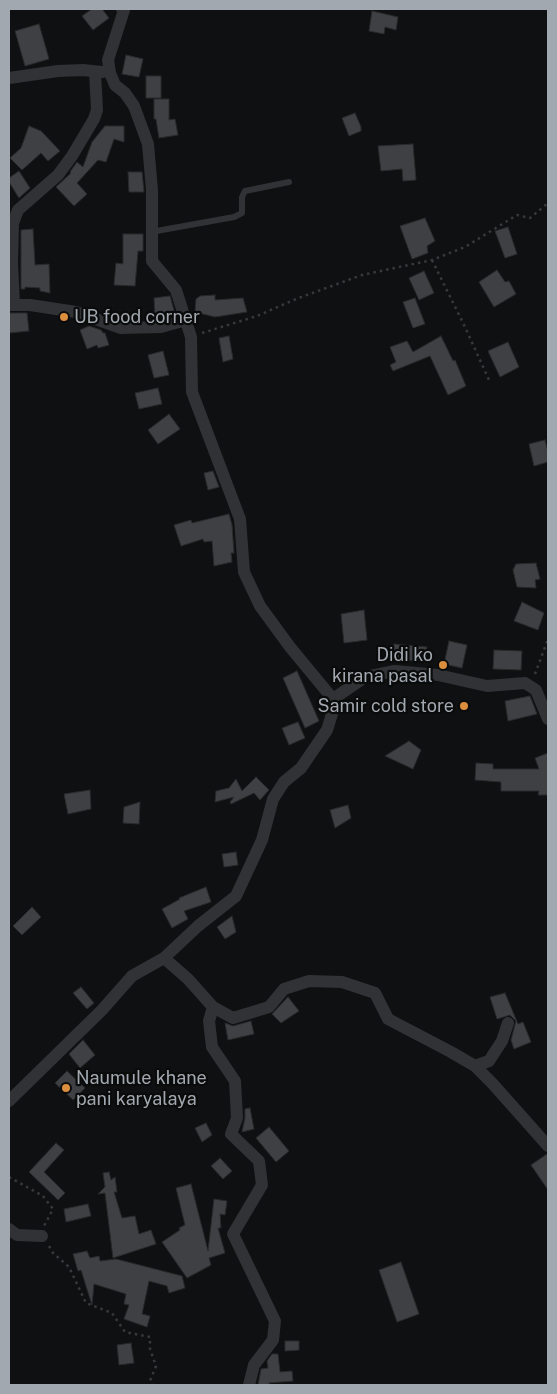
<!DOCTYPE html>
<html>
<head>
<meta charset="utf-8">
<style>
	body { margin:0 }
	#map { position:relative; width:557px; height:1394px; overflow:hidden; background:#0f1011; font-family:"Public Sans",sans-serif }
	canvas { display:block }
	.frame { position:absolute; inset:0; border:10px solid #a2a8b0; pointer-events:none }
</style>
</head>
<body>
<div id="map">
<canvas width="557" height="1394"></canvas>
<div class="frame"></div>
</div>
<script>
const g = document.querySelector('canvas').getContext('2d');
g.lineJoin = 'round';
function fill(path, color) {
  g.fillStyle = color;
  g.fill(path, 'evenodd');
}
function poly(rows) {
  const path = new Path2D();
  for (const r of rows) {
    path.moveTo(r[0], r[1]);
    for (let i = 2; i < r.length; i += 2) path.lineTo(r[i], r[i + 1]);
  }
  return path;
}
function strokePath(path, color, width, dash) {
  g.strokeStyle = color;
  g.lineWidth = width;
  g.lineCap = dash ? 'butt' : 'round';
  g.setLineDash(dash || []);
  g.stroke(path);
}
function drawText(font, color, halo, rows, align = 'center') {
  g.font = font + ' "Public Sans",sans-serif';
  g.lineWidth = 4.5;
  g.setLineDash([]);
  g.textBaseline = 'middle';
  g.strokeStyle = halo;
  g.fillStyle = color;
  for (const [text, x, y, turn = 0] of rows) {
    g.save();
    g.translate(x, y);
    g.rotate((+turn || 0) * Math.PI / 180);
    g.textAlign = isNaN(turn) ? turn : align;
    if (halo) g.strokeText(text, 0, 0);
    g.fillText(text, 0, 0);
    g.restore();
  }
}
const building = poly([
	[92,9,102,9,109,18,93,30,82,16,92,9],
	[372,11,398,17,396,30,385,27,384,34,369,31,372,11],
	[39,24,49,59,25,66,15,31,39,24],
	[126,55,143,59,139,77,122,74,126,55],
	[146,76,161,76,161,98,146,98,146,76],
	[154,99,169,99,169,120,175,119,178,135,159,138,156,119,154,119,154,99],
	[355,113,361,127,361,131,349,136,342,118,355,113],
	[29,126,41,131,60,151,48,161,41,153,22,170,10,158,21,148,29,126],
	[105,126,124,126,124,142,114,139,106,162,98,160,77,183,87,194,74,206,56,187,71,173,70,172,77,162,83,167,92,142,105,126],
	[413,144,416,180,403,181,402,169,381,171,378,146,413,144],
	[19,171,30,188,19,198,9,182,9,178,19,171],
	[128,172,142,172,144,192,129,192,128,172],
	[425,218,435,241,427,246,428,253,412,259,400,226,425,218],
	[508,227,517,254,505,258,495,231,508,227],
	[33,229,35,265,49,264,50,293,40,291,40,288,25,287,25,289,21,289,21,230,33,229],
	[123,234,143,234,143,251,138,251,135,286,114,285,116,263,123,264,123,234],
	[497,270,505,282,509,281,516,294,494,307,479,282,497,270],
	[424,271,434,293,419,300,409,278,424,271],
	[215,295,215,300,243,298,247,312,215,317,195,312,196,299,200,296,215,295],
	[170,296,175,314,155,316,154,298,170,296],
	[415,298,425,324,413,328,403,302,415,298],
	[9,313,27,313,29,331,9,333,9,313],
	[89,326,101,330,103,333,105,333,109,345,98,348,97,345,87,349,80,330,89,326],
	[229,336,233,359,223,362,219,338,229,336],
	[441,336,453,361,455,360,466,386,448,395,430,356,393,371,390,365,396,362,390,347,407,341,413,352,441,336],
	[508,342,519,367,500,377,488,351,508,342],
	[163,351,169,375,154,378,148,355,163,351],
	[158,388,162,404,139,409,135,393,158,388],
	[169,414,180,429,158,444,148,430,169,414],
	[545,440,548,452,548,462,534,466,529,444,545,440],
	[213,471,219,487,208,490,204,473,213,471],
	[229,514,232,525,234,553,231,553,232,562,214,566,212,541,204,542,203,539,181,546,174,525,191,520,192,523,229,514],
	[536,563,540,579,535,580,536,588,517,587,513,570,516,564,536,563],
	[522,602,544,613,538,630,514,621,522,602],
	[364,610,367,640,344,643,341,614,364,610],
	[449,641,467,645,462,668,444,664,449,641],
	[394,644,427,647,426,662,393,659,394,644],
	[494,650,522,651,521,670,493,669,494,650],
	[297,671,319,721,305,728,283,678,297,671],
	[530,696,537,714,508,721,505,701,530,696],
	[298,722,305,738,289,745,282,728,298,722],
	[409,741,421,750,413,769,385,756,409,741],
	[548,753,548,795,538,795,539,791,501,791,501,782,475,780,476,763,493,764,493,769,539,769,535,758,548,753],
	[256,777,269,790,260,800,254,793,231,804,230,802,234,797,215,802,216,791,229,788,236,779,242,791,256,777],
	[90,790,91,809,68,814,64,794,90,790],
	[140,802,139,824,123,823,124,807,140,802],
	[348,805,351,818,335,828,330,810,348,805],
	[236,852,238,865,224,867,222,854,236,852],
	[206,887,211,902,184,911,188,919,172,928,162,909,180,899,179,898,206,887],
	[32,907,41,917,22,935,13,926,32,907],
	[232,916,236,932,225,939,217,927,232,916],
	[81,987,94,1003,87,1009,73,993,81,987],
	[505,993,518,1024,523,1022,531,1042,514,1049,511,1040,516,1021,510,1015,497,1019,490,997,505,993],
	[288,997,299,1011,281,1023,272,1014,288,997],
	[251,1021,254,1034,228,1040,225,1023,233,1026,251,1021],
	[83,1040,95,1055,80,1068,69,1054,83,1040],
	[67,1071,85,1088,73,1100,55,1083,67,1071],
	[250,1108,254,1129,242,1132,245,1118,245,1109,250,1108],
	[206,1123,212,1135,202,1142,195,1128,206,1123],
	[269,1127,289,1151,276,1162,256,1138,269,1127],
	[56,1143,64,1150,44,1172,65,1193,58,1200,29,1172,56,1143],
	[547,1154,548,1154,548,1190,531,1165,547,1154],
	[220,1158,232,1171,223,1179,211,1166,220,1158],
	[109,1172,111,1180,115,1177,117,1192,114,1192,122,1218,135,1216,139,1234,151,1230,156,1244,113,1258,105,1193,98,1194,105,1187,103,1173,109,1172],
	[191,1184,208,1251,214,1199,227,1201,225,1215,220,1214,221,1228,218,1228,225,1253,209,1258,211,1265,187,1278,162,1242,180,1230,179,1228,185,1225,176,1188,191,1184],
	[88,1204,91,1216,66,1222,64,1209,88,1204],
	[87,1251,90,1258,99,1256,100,1261,116,1259,182,1276,185,1288,169,1293,167,1286,149,1281,142,1314,150,1316,147,1327,124,1319,129,1305,124,1304,126,1294,94,1284,92,1305,81,1270,78,1271,73,1254,87,1251],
	[401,1262,419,1314,397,1322,379,1270,401,1262],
	[285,1341,299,1341,299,1350,285,1351,285,1341],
	[131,1343,134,1363,119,1365,117,1345,131,1343],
	[272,1354,278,1354,280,1372,292,1371,293,1381,269,1383,269,1385,258,1385,261,1369,268,1368,267,1361,272,1354]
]);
const path = poly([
	[432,260,465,327,489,380],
	[202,333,257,316,296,299,362,275,432,260,465,247,517,215,530,218,548,203],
	[535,674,548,639],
	[9,1177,43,1196,53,1209,44,1226],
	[49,1246,53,1253,69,1267,86,1303,112,1313,125,1332,150,1337,150,1349,156,1366,150,1381,152,1385]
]);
const lane = poly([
	[151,232,234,217,242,213,242,197,245,191,289,182]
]);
const street = poly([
	[9,78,58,71,83,70,102,72],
	[9,305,30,305,76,312,121,328,161,327,186,320],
	[14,305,12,263,13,223,18,210,58,175,72,156,94,119,97,110,95,72],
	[333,699,365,677,395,671,438,675,487,686,525,683,536,690,548,719],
	[164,958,188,979,213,1007,209,1021,212,1047,235,1081,237,1118,231,1134,259,1161,262,1185,233,1234,275,1321,273,1340,254,1365,249,1385],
	[213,1007,233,1018,269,1007,284,989,309,981,342,982,375,993,388,1019,451,1052,475,1066,489,1061,502,1041,508,1023],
	[475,1066,492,1083,548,1146],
	[9,1101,102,1010,132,976,164,958,198,926,236,896,262,840,273,799,284,782,301,768,327,730,332,714,333,699,290,647,260,606,244,572,240,519,192,392,191,337,176,290,152,261,152,190,148,144,134,106,125,93,115,85,110,73,108,60,124,10,122,9],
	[9,1229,17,1235,42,1236]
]);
const markers = [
	[64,317,5,"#db8e3d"],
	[443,665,5,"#db8e3d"],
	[464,706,5,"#db8e3d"],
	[66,1088,5,"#db8e3d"]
];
const poiNames = [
	["UB food corner",74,317],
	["Didi ko",433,655,"right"],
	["kirana pasal",433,676,"right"],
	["Samir cold store",454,706,"right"],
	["Naumule khane",76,1078],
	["pani karyalaya",76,1099]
];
fill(building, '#3f4043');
strokePath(building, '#2a2a2c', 1);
strokePath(path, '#37393c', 2.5, [2.5, 4]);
strokePath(lane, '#313235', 6);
strokePath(street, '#313235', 12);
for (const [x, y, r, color] of markers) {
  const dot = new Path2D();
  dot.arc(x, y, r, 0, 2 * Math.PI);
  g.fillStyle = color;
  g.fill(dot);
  strokePath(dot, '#0a0b0b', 2);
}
drawText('18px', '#a2a8b0', '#0a0b0b', poiNames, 'left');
</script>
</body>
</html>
